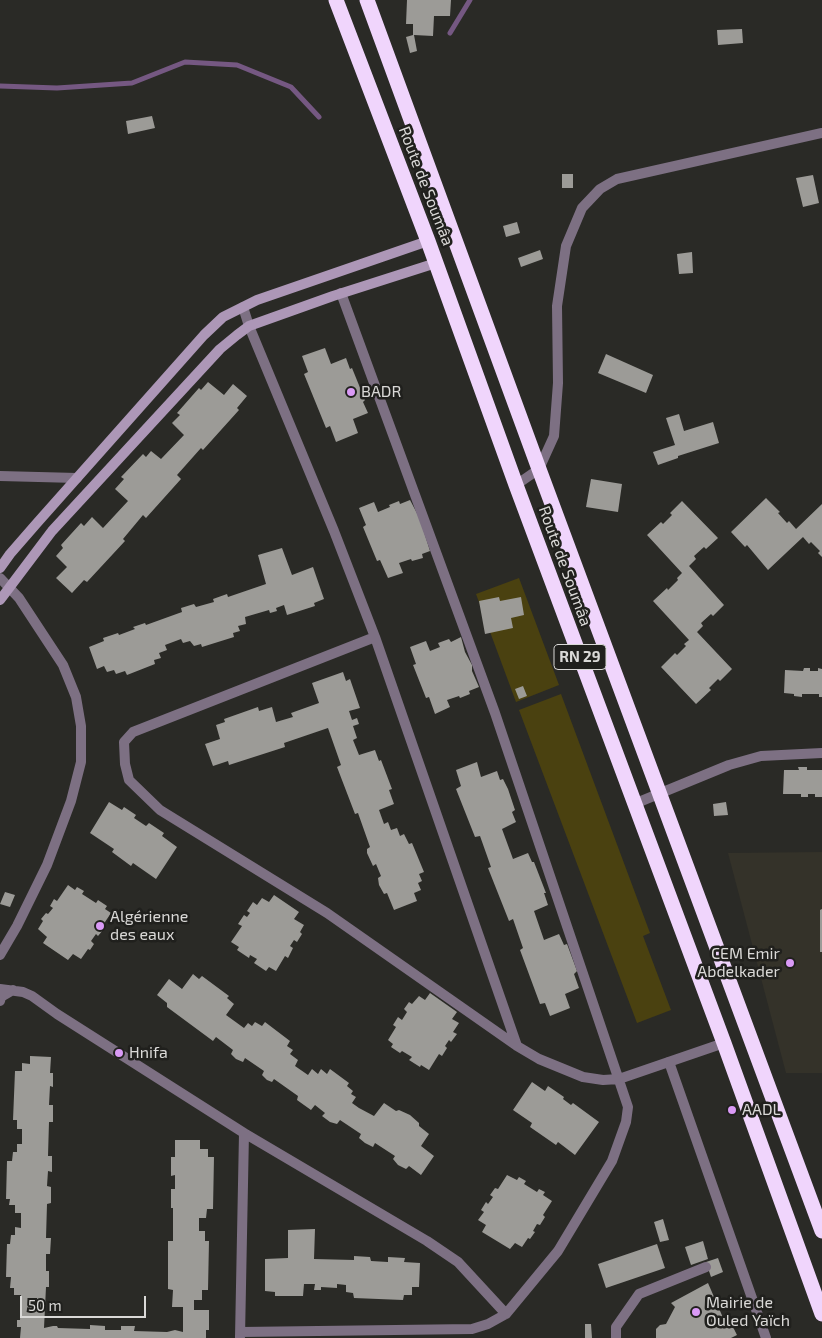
<!DOCTYPE html>
<html>
<head>
<meta charset="utf-8">
<style>
	body { margin:0 }
	#map { position:relative; width:822px; height:1338px; overflow:hidden; background:#2a2a26; font-family:"Exo 2",sans-serif }
	canvas { display:block }
	.scale { position:absolute; left:20px; top:1296px; width:126px; height:22px; box-sizing:border-box; border:2px solid #dad9d7; border-top:0; padding-left:6px; font-size:15px; line-height:18px; white-space:nowrap; color:#dad9d7; -webkit-text-stroke:4px #20201d; paint-order:stroke }
</style>
</head>
<body>
<div id="map">
<canvas width="822" height="1338"></canvas>
<div class="scale">50 m</div>
</div>
<script>
const g = document.querySelector('canvas').getContext('2d');
g.lineJoin = 'round';
function fill(path, color) {
  g.fillStyle = color;
  g.fill(path, 'evenodd');
}
function poly(rows) {
  const path = new Path2D();
  for (const r of rows) {
    path.moveTo(r[0], r[1]);
    for (let i = 2; i < r.length; i += 2) path.lineTo(r[i], r[i + 1]);
  }
  return path;
}
function strokePath(path, color, width, dash) {
  g.strokeStyle = color;
  g.lineWidth = width;
  g.lineCap = dash ? 'butt' : 'round';
  g.setLineDash(dash || []);
  g.stroke(path);
}
function drawText(font, color, halo, rows, align = 'center') {
  g.font = font + ' "Exo 2",sans-serif';
  g.lineWidth = 5;
  g.setLineDash([]);
  g.textBaseline = 'middle';
  g.strokeStyle = halo;
  g.fillStyle = color;
  for (const [text, x, y, turn = 0] of rows) {
    g.save();
    g.translate(x, y);
    g.rotate((+turn || 0) * Math.PI / 180);
    g.textAlign = isNaN(turn) ? turn : align;
    if (halo) g.strokeText(text, 0, 0);
    g.fillText(text, 0, 0);
    g.restore();
  }
}
const built = poly([
	[822,852,822,1073,786,1073,728,853]
]);
const green = poly([
	[519,578,559,685,516,702,476,594],
	[561,694,650,933,643,936,671,1010,637,1023,519,710]
]);
const stream = poly([
	[450,33,470,0],
	[0,86,57,88,132,83,185,62,237,65,291,87,319,117]
]);
const building = poly([
	[407,0,451,0,450,16,434,16,433,36,414,35,417,51,410,53,406,37,413,35,413,24,406,24],
	[742,29,743,43,718,45,717,30],
	[152,116,155,128,128,134,126,121],
	[562,174,573,174,573,188,562,188],
	[813,175,819,203,803,207,796,178],
	[517,222,520,233,506,237,503,226],
	[540,250,543,259,521,267,518,258],
	[692,252,693,273,679,274,677,254],
	[325,348,331,364,346,358,350,369,352,368,365,400,363,402,368,413,353,419,358,433,336,442,330,426,326,428,304,374,308,372,302,356],
	[606,354,653,375,646,393,598,373],
	[208,382,224,395,233,384,247,396,237,408,239,410,203,450,201,448,177,475,181,479,146,518,143,515,123,539,125,541,87,582,84,580,72,593,56,578,67,567,56,556,63,548,61,545,81,523,84,526,92,517,103,528,128,501,115,489,124,479,121,477,143,454,146,457,151,451,161,459,184,435,172,423,180,415,177,413,199,388,201,390],
	[679,414,684,431,713,422,719,443,678,456,678,458,658,465,653,452,675,445,666,418],
	[591,479,622,484,618,512,586,507],
	[766,498,780,512,778,513,787,523,789,521,796,529,822,504,822,557,818,553,820,551,811,542,809,544,803,537,768,570,747,545,745,547,731,532],
	[410,500,420,519,430,551,422,554,423,558,412,561,411,559,399,563,403,573,388,578,380,560,377,561,363,527,366,525,359,508,374,502,378,512,390,507,389,505,399,501,400,504],
	[682,501,718,538,706,549,704,547,694,556,696,559,689,566,724,605,713,616,711,614,701,623,703,626,697,632,732,669,720,681,718,679,709,688,711,690,696,704,661,667,675,653,677,655,686,646,684,644,689,640,653,601,667,588,668,590,678,580,677,578,682,573,647,535,661,522,663,524,672,515,670,513],
	[282,548,292,575,313,567,324,599,314,603,315,606,287,615,284,605,276,608,277,611,270,613,269,610,245,617,246,624,238,626,240,631,233,633,234,637,202,647,201,644,194,646,190,641,183,643,181,639,165,645,167,650,159,653,161,658,154,660,155,664,127,675,125,671,116,674,114,670,107,672,104,666,97,669,89,647,104,641,103,638,118,633,119,635,135,629,133,627,145,623,146,625,182,612,181,608,194,604,196,607,214,602,213,599,227,594,228,597,266,584,258,555],
	[499,597,500,601,521,597,524,615,511,618,513,628,485,634,479,601],
	[461,637,465,652,472,665,472,671,479,687,469,691,470,694,460,698,459,696,447,700,450,707,435,714,429,697,426,698,413,665,416,664,410,647,426,641,430,651,440,647,438,643,449,639,451,642],
	[804,668,810,668,810,671,818,671,818,668,822,669,822,697,819,697,819,694,802,694,802,697,794,696,794,694,784,693,785,670,803,671],
	[343,672,346,681,350,679,360,708,349,711,352,720,357,718,359,724,353,726,357,738,353,740,359,755,375,750,379,761,381,760,392,789,389,790,394,804,379,810,384,824,388,822,391,830,397,828,400,836,404,834,409,844,412,843,424,872,419,874,422,881,418,883,421,890,414,893,417,901,394,910,387,893,384,894,379,885,378,878,381,876,376,864,373,866,367,853,367,849,370,847,358,813,355,814,337,767,341,765,328,728,284,743,285,747,229,765,228,761,213,766,205,744,220,739,216,725,225,722,224,719,258,707,259,711,272,707,276,722,293,717,291,713,319,703,312,683],
	[523,686,527,696,519,699,515,689],
	[477,762,481,777,497,771,500,780,503,779,508,789,515,810,512,812,516,822,502,829,513,859,528,853,532,862,534,862,546,893,544,893,548,905,534,911,544,940,559,934,564,945,567,944,577,971,574,974,579,988,565,994,570,1008,550,1016,545,1003,540,1004,520,950,523,948,513,919,509,921,488,868,491,867,480,836,475,837,456,789,461,786,456,770],
	[798,767,807,767,807,770,822,770,822,797,815,797,815,794,808,794,808,797,801,797,801,794,783,794,784,770,799,770],
	[109,802,122,810,124,807,136,815,134,818,146,826,149,823,164,833,162,836,177,847,156,879,133,863,131,866,112,852,114,849,90,833],
	[726,802,728,815,714,816,713,804],
	[68,885,75,890,77,887,84,891,82,894,96,903,98,900,107,906,105,909,111,913,101,928,103,930,98,936,96,934,91,941,94,944,90,950,88,949,81,959,73,954,68,960,43,943,47,937,38,929,43,921,41,919,46,913,48,914,53,908,50,906,54,899,57,901],
	[5,892,15,895,10,907,0,904],
	[274,895,299,912,294,919,304,925,300,932,302,934,297,942,294,940,290,946,293,948,288,958,285,956,276,971,269,967,266,971,254,963,257,959,250,955,249,958,237,950,239,947,231,942,242,926,238,924,244,915,247,917,250,913,247,911,253,902,257,905,262,898,269,902],
	[822,909,822,952,820,952,820,910],
	[193,974,199,979,202,976,229,996,227,998,234,1004,226,1015,244,1028,248,1023,252,1026,255,1022,262,1026,265,1022,290,1041,287,1046,293,1050,290,1054,298,1060,295,1066,308,1075,312,1069,318,1074,321,1069,327,1074,330,1069,349,1083,347,1086,353,1091,351,1094,356,1097,352,1103,359,1108,374,1116,384,1103,396,1111,399,1110,410,1115,419,1123,419,1126,429,1134,421,1146,434,1156,421,1175,409,1166,406,1169,398,1165,393,1159,395,1156,375,1143,373,1147,365,1143,359,1138,361,1134,340,1120,337,1124,330,1122,322,1116,325,1113,315,1105,311,1110,297,1100,298,1096,274,1079,272,1082,267,1080,262,1075,264,1071,245,1058,243,1062,236,1059,231,1054,233,1050,216,1037,213,1041,167,1007,167,1003,157,995,169,979,182,989],
	[430,993,457,1012,452,1019,459,1023,453,1032,457,1034,451,1042,449,1040,445,1046,447,1048,442,1056,439,1054,429,1070,421,1065,420,1067,409,1060,412,1057,402,1051,400,1053,391,1047,393,1044,388,1040,396,1027,393,1025,398,1017,402,1020,407,1012,404,1009,409,1002,412,1004,419,996,425,1000],
	[30,1056,51,1057,50,1073,53,1073,53,1087,50,1086,49,1105,53,1105,53,1122,49,1122,48,1156,52,1156,52,1172,48,1171,47,1186,51,1187,51,1203,47,1204,46,1238,51,1238,50,1254,46,1254,46,1271,49,1271,49,1287,46,1287,44,1328,53,1326,57,1326,58,1328,90,1329,90,1325,105,1326,105,1330,121,1330,121,1326,135,1326,134,1331,167,1332,175,1330,183,1332,183,1307,172,1307,173,1290,168,1289,168,1241,173,1241,173,1208,171,1208,171,1189,175,1189,175,1175,171,1176,171,1157,175,1157,175,1140,200,1140,200,1149,208,1149,208,1157,214,1157,213,1209,207,1209,206,1218,199,1218,199,1231,205,1231,205,1241,209,1241,208,1290,202,1290,202,1300,194,1300,194,1310,209,1310,209,1330,206,1330,206,1338,20,1338,21,1327,17,1327,17,1320,20,1320,21,1295,14,1295,14,1288,10,1288,11,1277,6,1277,7,1244,10,1244,11,1235,15,1235,15,1227,21,1228,21,1213,15,1213,15,1205,9,1205,10,1199,6,1199,7,1161,12,1161,13,1152,17,1152,17,1144,22,1144,22,1129,17,1129,17,1120,13,1120,15,1071,22,1071,22,1063,30,1064],
	[532,1082,545,1091,548,1086,564,1097,563,1099,571,1105,573,1103,599,1122,575,1155,558,1142,556,1145,530,1127,532,1123,513,1110],
	[507,1175,517,1180,519,1177,526,1181,524,1184,537,1192,539,1189,545,1192,543,1195,552,1201,543,1215,545,1217,540,1225,537,1224,533,1231,535,1232,530,1239,528,1238,522,1247,515,1243,510,1249,482,1232,486,1225,478,1220,484,1212,481,1210,486,1202,488,1204,493,1197,490,1195,495,1188,498,1189],
	[663,1219,669,1240,660,1242,654,1222],
	[315,1229,314,1259,354,1260,354,1256,370,1257,371,1261,388,1262,388,1257,405,1258,404,1262,420,1263,419,1287,412,1287,412,1295,404,1295,403,1300,354,1298,353,1293,346,1292,346,1285,337,1284,337,1288,321,1287,321,1290,314,1290,315,1284,304,1284,303,1296,275,1296,275,1292,265,1291,265,1259,288,1258,288,1230],
	[703,1241,708,1259,691,1265,685,1247],
	[657,1244,665,1268,606,1288,598,1264],
	[718,1258,723,1272,711,1277,706,1262],
	[708,1283,727,1327,732,1325,737,1335,731,1338,656,1338,656,1329,660,1325,666,1324,675,1307,671,1303],
	[585,1324,591,1324,592,1338,585,1338]
]);
const lane = poly([
	[669,1062,766,1338],
	[616,1338,616,1327,639,1294,706,1267]
]);
const street = poly([
	[243,307,249,326,334,531,375,637,517,1046],
	[0,476,77,478],
	[516,485,539,469,554,436,558,383,557,306,566,246,582,208,600,189,617,179,822,133],
	[0,578,19,598,63,665,76,697,81,726,81,762,71,801,47,865,17,926,0,955],
	[375,637,133,732,124,742,125,764,129,780,160,810,327,913,517,1046,539,1059,583,1077,603,1080,619,1079,724,1043],
	[634,804,729,765,761,756,822,753],
	[0,989,23,992,32,996,57,1014,244,1133,240,1337],
	[0,1001,1,997,13,990],
	[244,1133,427,1241,458,1262,506,1314],
	[241,1332,472,1329,488,1324,506,1314,558,1251,612,1161,626,1122,628,1107,495,713,341,293]
]);
const secondary = poly([
	[0,568,10,554,37,523,204,335,223,317,257,300,428,241],
	[0,600,52,531,220,349,237,335,249,326,333,296,436,263]
]);
const highway = poly([
	[336,0,428,241,516,485,724,1043,822,1314],
	[367,0,539,469,822,1231]
]);
const markers = [
	[351,392,5,"#da9af6"],
	[100,926,5,"#da9af6"],
	[790,963,5,"#da9af6"],
	[119,1053,5,"#da9af6"],
	[732,1110,5,"#da9af6"],
	[696,1312,5,"#da9af6"]
];
const shields = [
	[580,657,52]
];
const shieldNames = [
	["RN 29",580,657]
];
const streetNames = [
	["Route de Soumâa",426,186,69],
	["Route de Soumâa",565,566,70]
];
const poiNames = [
	["BADR",361,392],
	["Algérienne",110,917],
	["des eaux",110,935],
	["CEM Emir",780,954,"right"],
	["Abdelkader",780,972,"right"],
	["Hnifa",129,1053],
	["AADL",742,1110],
	["Mairie de",706,1303],
	["Ouled Yaïch",706,1321]
];
fill(built, '#343229');
fill(green, '#4a4110');
strokePath(stream, '#755882', 5);
fill(building, '#9c9b97');
strokePath(lane, '#7d7083', 10);
strokePath(street, '#7d7083', 10);
strokePath(secondary, '#ad97b7', 10);
strokePath(highway, '#f0d5fc', 15);
for (const [x, y, r, color] of markers) {
  const dot = new Path2D();
  dot.arc(x, y, r, 0, 2 * Math.PI);
  g.fillStyle = color;
  g.fill(dot);
  strokePath(dot, '#20201d', 2);
}
for (const [x, y, w] of shields) {
  const box = new Path2D();
  box.roundRect(x - w / 2, y - 12.5, w, 25, 4);
  g.fillStyle = '#20201d';
  g.fill(box);
  strokePath(box, '#dad9d7', 1);
}
drawText('bold 15px', '#dad9d7', null, shieldNames);
drawText('16px', '#dad9d7', '#20201d', streetNames);
drawText('16px', '#dad9d7', '#20201d', poiNames, 'left');
</script>
</body>
</html>
